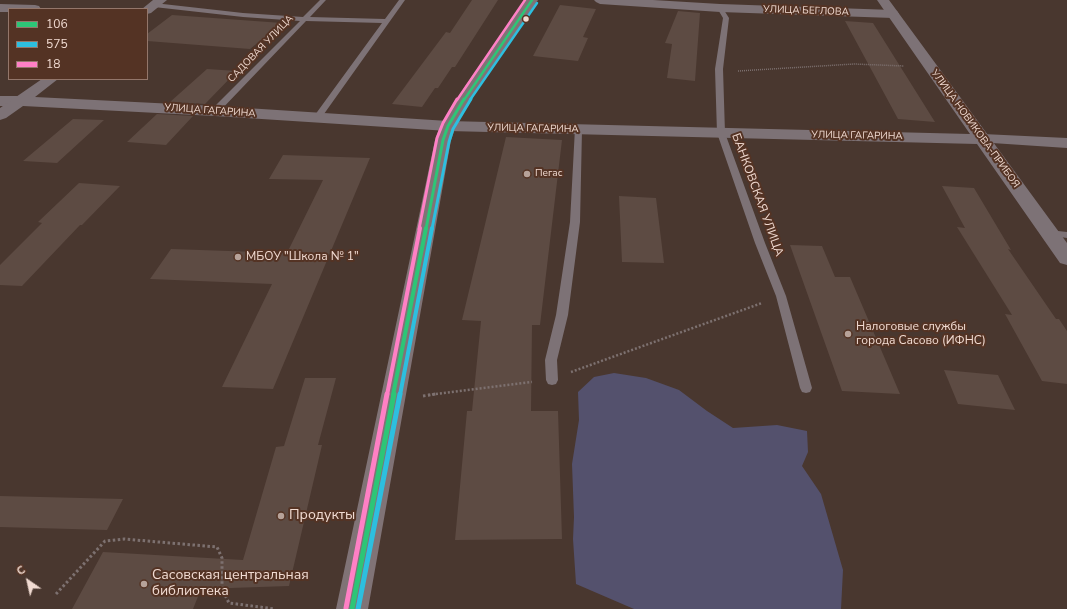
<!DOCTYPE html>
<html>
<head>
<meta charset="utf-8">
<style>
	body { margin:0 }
	#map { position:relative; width:1067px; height:609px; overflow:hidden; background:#49372f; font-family:"Nunito Sans",sans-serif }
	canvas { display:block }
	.legend { position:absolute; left:8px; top:8px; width:140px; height:72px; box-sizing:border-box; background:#543324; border:1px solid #93766a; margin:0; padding:5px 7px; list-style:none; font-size:12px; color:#f1dbd2 }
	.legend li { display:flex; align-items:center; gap:8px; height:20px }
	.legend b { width:20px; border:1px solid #93766a }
	.north { position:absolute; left:8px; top:561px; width:40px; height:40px; -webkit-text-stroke:3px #543324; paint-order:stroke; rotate:326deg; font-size:11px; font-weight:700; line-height:16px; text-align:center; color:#f1dbd2 }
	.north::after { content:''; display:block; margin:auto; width:14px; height:18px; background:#f1dbd2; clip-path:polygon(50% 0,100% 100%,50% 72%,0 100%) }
</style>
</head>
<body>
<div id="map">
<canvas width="1067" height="609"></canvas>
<ul class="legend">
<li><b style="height:5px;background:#2dc577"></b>106</li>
<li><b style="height:5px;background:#2dbfdf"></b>575</li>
<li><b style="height:5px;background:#ff80c5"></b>18</li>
</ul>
<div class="north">С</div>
</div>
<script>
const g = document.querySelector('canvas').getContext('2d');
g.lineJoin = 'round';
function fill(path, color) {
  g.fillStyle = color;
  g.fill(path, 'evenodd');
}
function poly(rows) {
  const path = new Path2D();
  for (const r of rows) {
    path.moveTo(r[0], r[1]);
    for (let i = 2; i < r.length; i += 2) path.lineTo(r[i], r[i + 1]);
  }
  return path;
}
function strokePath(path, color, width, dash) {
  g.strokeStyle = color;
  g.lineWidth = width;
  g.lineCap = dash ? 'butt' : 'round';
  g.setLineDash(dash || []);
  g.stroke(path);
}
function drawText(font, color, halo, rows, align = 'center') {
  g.font = font + ' "Nunito Sans",sans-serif';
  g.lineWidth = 4;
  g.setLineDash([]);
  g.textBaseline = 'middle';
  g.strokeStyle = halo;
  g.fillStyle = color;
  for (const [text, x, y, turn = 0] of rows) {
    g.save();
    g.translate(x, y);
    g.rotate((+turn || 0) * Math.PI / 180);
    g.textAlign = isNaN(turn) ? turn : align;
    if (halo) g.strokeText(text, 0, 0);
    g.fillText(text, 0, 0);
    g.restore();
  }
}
const green = poly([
	[614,373,646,378,679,390,707,411,733,428,777,425,807,431,808,452,802,466,821,494,843,570,841,609,634,609,576,584,573,539,574,517,572,464,579,420,578,392,594,377]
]);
const building = poly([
	[472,0,498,0,455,67,452,67,438,88,435,88,422,107,392,104,446,32,450,33],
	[560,5,596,9,583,37,588,38,578,61,533,56],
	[678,11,700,13,695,81,667,78,672,44,665,43],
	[172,15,282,23,250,49,147,41,147,34],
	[845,21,873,23,935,122,898,119],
	[207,69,237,71,205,104,170,102],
	[157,114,193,116,166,145,127,142],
	[73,119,104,120,57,163,23,161],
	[506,137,562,140,540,325,532,325,531,411,558,411,562,539,455,540,467,411,472,411,481,321,462,320],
	[283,155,370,158,273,389,222,387,272,284,150,279,171,249,287,253,323,180,269,179],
	[79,183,120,186,82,225,80,225,22,286,0,285,0,265,42,223,38,222],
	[942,186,974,188,1011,250,1008,249,1056,319,1059,319,1067,331,1067,384,1042,381,1005,314,1012,315,957,227,965,228],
	[619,196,656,198,664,263,622,262],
	[790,245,822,246,835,277,850,277,900,394,842,391],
	[944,370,998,375,1015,410,958,404],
	[305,378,336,378,318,445,322,445,289,586,201,589,193,609,72,609,103,552,243,560,276,447,284,446],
	[0,496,123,499,107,530,0,527]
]);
const pathFar2 = poly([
	[738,71,854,64,904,66]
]);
const pathFar1 = poly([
	[571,372,762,303],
	[428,395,532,382]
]);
const path = poly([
	[423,396,436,394],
	[56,594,105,541,124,539,217,547,222,558,222,589,229,603,275,609]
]);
const service = poly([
	[320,0,326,0,310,17,385,19,399,0,405,0,319,121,316,121,312,119,382,23,306,21,218,113,215,113,211,111,212,109,300,21,243,17,154,7,151,5,154,3,243,13,303,17,320,0],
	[720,6,722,7,729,18,723,69,725,133,765,243,786,296,812,388,810,392,806,393,802,392,800,388,776,296,755,243,717,133,715,69,723,18,717,8,720,6],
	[575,128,581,128,582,130,580,222,568,315,557,360,558,380,556,384,552,385,548,384,546,380,545,360,556,315,570,222,575,128],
	[1049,230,1067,232,1067,238,1046,235,1044,233,1046,231,1049,230]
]);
const minor = poly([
	[594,0,653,0,720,4,893,10,897,11,899,14,897,17,893,18,720,12,600,4,596,2,594,0],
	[0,4,35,5,39,6,41,9,9,9,9,12,0,12,0,4],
	[0,96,20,96,25,98,28,101,25,104,20,106,0,106,0,96],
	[983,134,1067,138,1067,148,977,142,975,139,977,136,983,134]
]);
const tertiary = poly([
	[153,0,167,0,151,13,147,14,147,9,142,9,153,0],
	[877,0,889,0,1067,243,1067,265,1060,263,977,144,448,131,215,116,23,106,6,118,0,120,0,108,42,79,58,79,35,97,215,106,448,121,970,134,877,0]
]);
const secondary = poly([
	[526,0,538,0,480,85,456,126,451,140,368,609,336,609,435,140,440,126,466,85,526,0]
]);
const bus1Far3 = poly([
	[464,100,532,0]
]);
const bus1Far2 = poly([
	[426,229,443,140,448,126,464,99]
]);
const bus1Far1 = poly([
	[393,395,426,228]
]);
const bus1 = poly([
	[352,609,394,394]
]);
const bus2Far3 = poly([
	[470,100,537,3]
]);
const bus2Far2 = poly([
	[432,229,449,142,453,129,471,99]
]);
const bus2Far1 = poly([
	[400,395,432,228]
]);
const bus2 = poly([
	[358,609,400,394]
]);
const bus3Far3 = poly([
	[457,100,525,0]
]);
const bus3Far2 = poly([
	[419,229,437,138,443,123,457,99]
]);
const bus3Far1 = poly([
	[387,395,420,228]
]);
const bus3 = poly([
	[346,608,387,394]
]);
const markers = [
	[526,19,3.5,"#f1dbd2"],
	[527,174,4,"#b6a299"],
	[238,257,4,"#b6a299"],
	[848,334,4,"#b6a299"],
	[281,516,4,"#b6a299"],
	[144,584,4,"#b6a299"]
];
const farStreetnames = [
	["УЛИЦА БЕГЛОВА",806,11,2],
	["САДОВАЯ УЛИЦА",261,49,-46],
	["УЛИЦА ГАГАРИНА",210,111,4],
	["УЛИЦА ГАГАРИНА",533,129,1],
	["УЛИЦА НОВИКОВА-ПРИБОЯ",975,129,54],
	["УЛИЦА ГАГАРИНА",857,136,1]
];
const farPoinames = [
	["Пегас",535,174]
];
const streetNames = [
	["БАНКОВСКАЯ УЛИЦА",757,195,70]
];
const poiNames = [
	["МБОУ \"Школа № 1\"",246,257],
	["Налоговые службы",856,327],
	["города Сасово (ИФНС)",856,341]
];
const nearPoinames = [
	["Продукты",289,516],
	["Сасовская центральная",152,576],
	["библиотека",152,592]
];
fill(green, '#54516d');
fill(building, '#5d4b43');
strokePath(pathFar2, '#7d7170', 1.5, [1, 1]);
strokePath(pathFar1, '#7d7170', 2.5, [2, 2]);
strokePath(path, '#7d7170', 3, [2.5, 2.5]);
fill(service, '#7d7276');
fill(minor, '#7d7276');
fill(tertiary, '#7d7276');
fill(secondary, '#807376');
strokePath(bus1Far3, '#2dc577', 2.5);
strokePath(bus1Far2, '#2dc577', 3);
strokePath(bus1Far1, '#2dc577', 4);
strokePath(bus1, '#2dc577', 5);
strokePath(bus2Far3, '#2dbfdf', 2.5);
strokePath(bus2Far2, '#2dbfdf', 3);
strokePath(bus2Far1, '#2dbfdf', 4);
strokePath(bus2, '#2dbfdf', 5);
strokePath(bus3Far3, '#ff80c5', 2.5);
strokePath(bus3Far2, '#ff80c5', 3);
strokePath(bus3Far1, '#ff80c5', 4);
strokePath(bus3, '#ff80c5', 5);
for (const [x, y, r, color] of markers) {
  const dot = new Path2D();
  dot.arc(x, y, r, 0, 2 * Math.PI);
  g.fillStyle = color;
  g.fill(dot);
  strokePath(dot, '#543324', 1.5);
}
drawText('10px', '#f1dbd2', '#543324', farStreetnames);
drawText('10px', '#f1dbd2', '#543324', farPoinames, 'left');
drawText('12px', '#f1dbd2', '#543324', streetNames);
drawText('12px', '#f1dbd2', '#543324', poiNames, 'left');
drawText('14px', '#f1dbd2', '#543324', nearPoinames, 'left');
</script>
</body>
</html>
